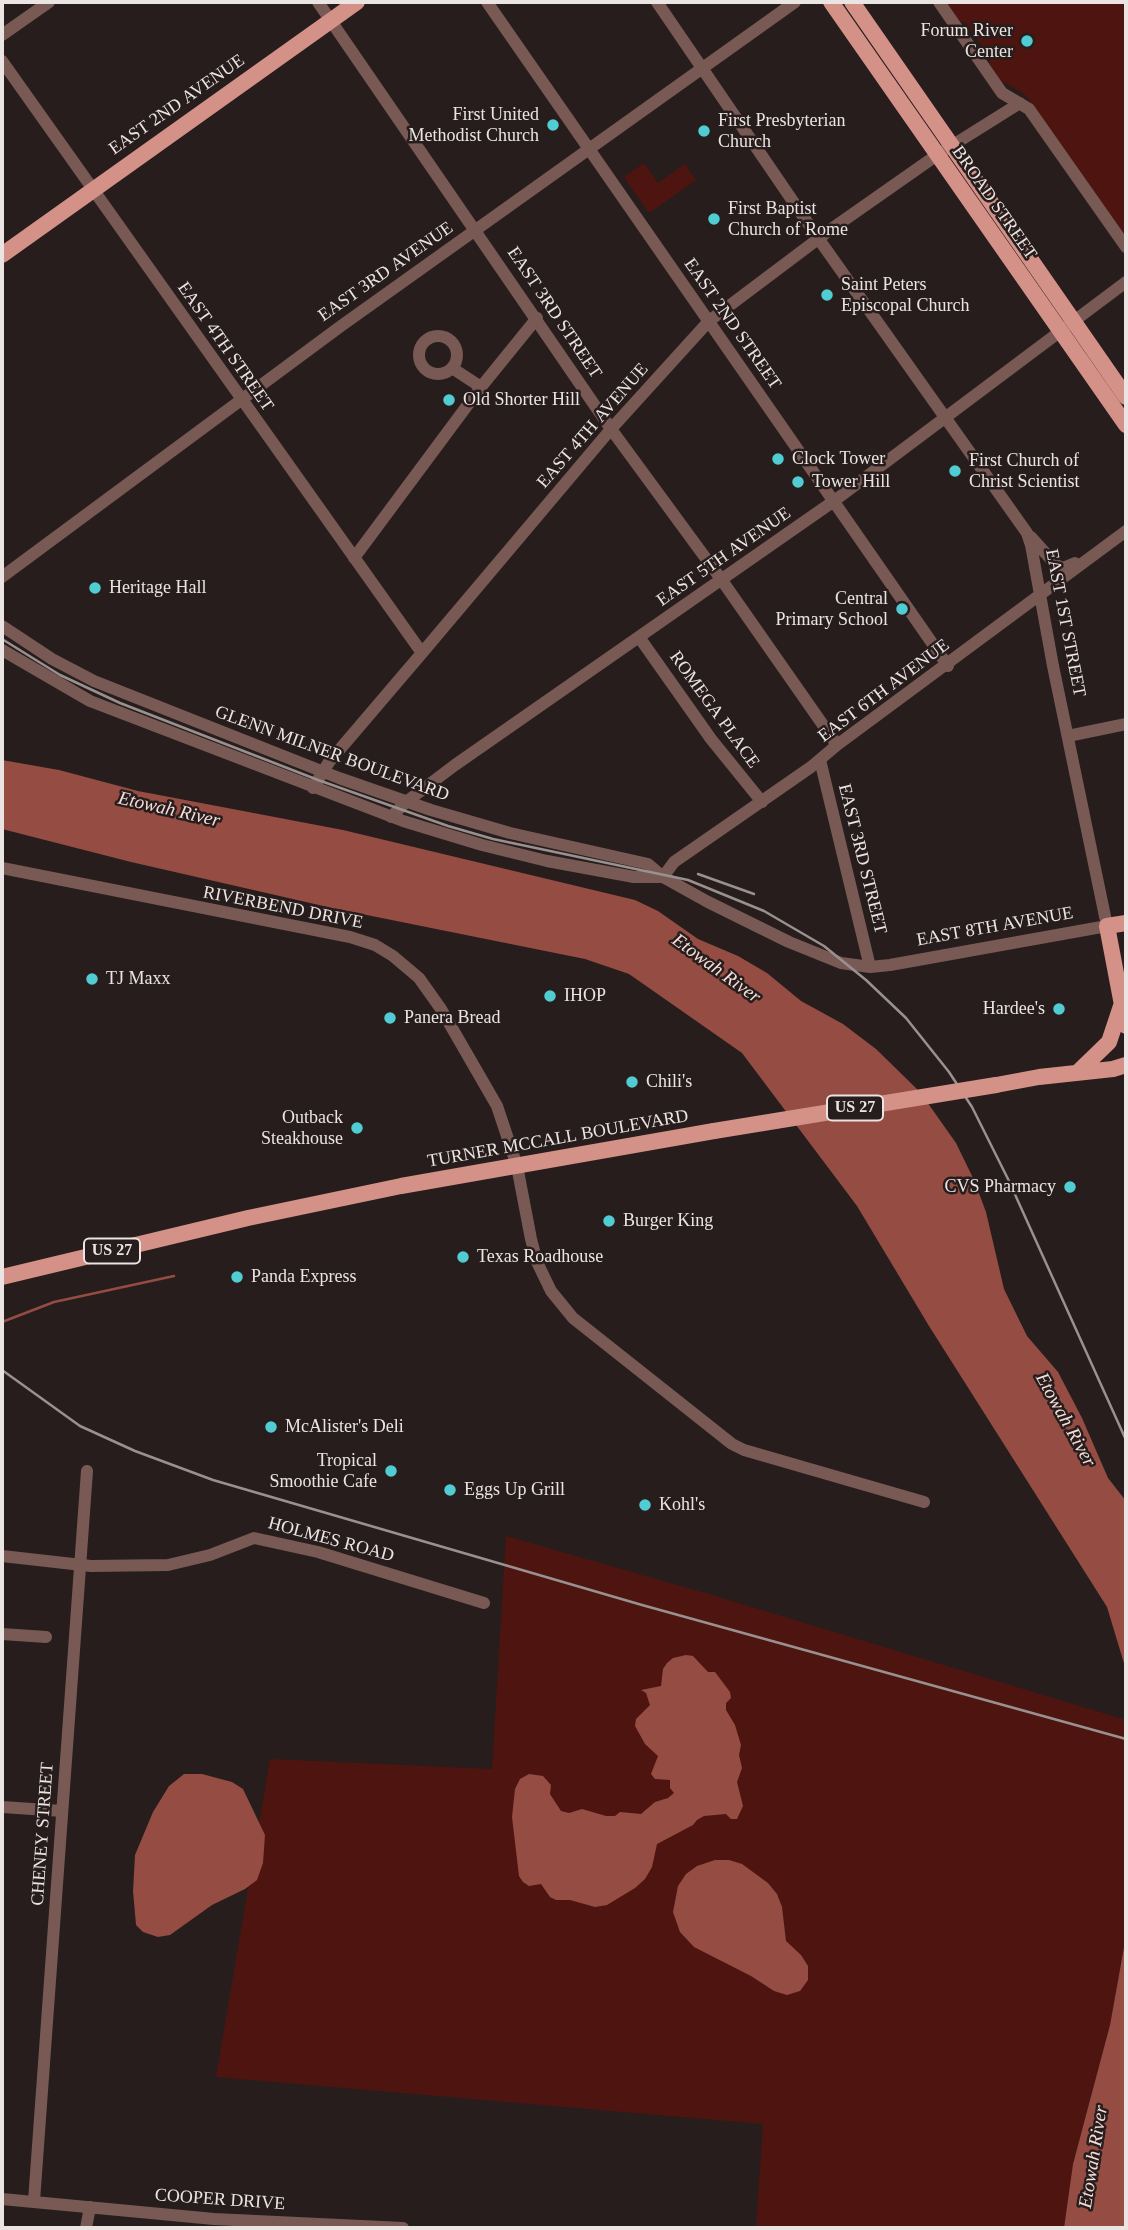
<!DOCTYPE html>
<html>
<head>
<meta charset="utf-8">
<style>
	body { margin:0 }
	#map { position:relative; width:1128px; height:2230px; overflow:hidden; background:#271d1c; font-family:"Times New Roman",serif }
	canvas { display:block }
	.frame { position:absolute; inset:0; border:4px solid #eae4e2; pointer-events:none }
</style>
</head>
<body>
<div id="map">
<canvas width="1128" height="2230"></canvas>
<div class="frame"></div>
</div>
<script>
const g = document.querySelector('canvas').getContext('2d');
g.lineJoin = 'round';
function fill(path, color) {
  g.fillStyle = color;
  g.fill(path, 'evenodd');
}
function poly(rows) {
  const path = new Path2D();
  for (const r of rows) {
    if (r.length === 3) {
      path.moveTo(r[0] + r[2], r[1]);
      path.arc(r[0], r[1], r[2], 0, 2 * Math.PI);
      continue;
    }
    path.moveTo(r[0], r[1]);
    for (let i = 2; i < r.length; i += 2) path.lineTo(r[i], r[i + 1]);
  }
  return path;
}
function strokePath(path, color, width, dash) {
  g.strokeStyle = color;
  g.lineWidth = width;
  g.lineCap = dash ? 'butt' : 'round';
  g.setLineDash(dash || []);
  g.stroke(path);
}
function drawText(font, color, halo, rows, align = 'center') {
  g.font = font + ' "Times New Roman",serif';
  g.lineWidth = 5;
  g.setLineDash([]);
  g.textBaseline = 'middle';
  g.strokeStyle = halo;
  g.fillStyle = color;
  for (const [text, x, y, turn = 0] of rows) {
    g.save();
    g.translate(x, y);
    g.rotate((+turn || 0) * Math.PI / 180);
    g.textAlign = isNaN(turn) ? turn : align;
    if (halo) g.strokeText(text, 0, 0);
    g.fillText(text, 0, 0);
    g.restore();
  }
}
const green = poly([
	[946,2,1126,2,1126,237,1031,102,1024,94,1000,80,989,63,990,58,966,23,958,21],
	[644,163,658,183,685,164,696,180,649,213,624,177],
	[506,1536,712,1595,1126,1720,1126,1936,1110,2025,1073,2164,1064,2228,756,2228,763,2124,216,2077,270,1759,492,1769]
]);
const water = poly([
	[2,760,59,770,138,791,343,830,635,900,658,911,698,939,738,956,767,973,801,1001,843,1024,876,1049,920,1092,956,1143,974,1180,986,1212,1004,1289,1027,1336,1058,1372,1082,1418,1108,1478,1126,1501,1126,1670,1107,1607,929,1326,857,1206,742,1053,629,974,585,959,332,908,131,862,2,829],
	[686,1655,693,1656,708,1672,715,1672,730,1692,731,1698,726,1703,726,1710,735,1725,741,1745,739,1755,742,1768,737,1782,743,1806,737,1819,731,1819,726,1814,704,1816,697,1820,693,1825,657,1844,652,1867,645,1879,635,1888,607,1905,595,1907,570,1900,556,1900,550,1897,541,1884,529,1886,523,1882,519,1876,512,1817,515,1789,520,1779,529,1774,543,1776,551,1785,550,1794,561,1811,569,1813,582,1809,606,1816,615,1816,620,1812,641,1814,655,1802,668,1798,674,1793,670,1788,670,1780,655,1779,651,1774,658,1756,645,1744,635,1726,636,1719,650,1705,646,1693,641,1690,661,1686,663,1669,667,1663,673,1658],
	[184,1774,202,1774,232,1782,243,1789,265,1835,263,1863,257,1880,245,1889,212,1905,170,1935,158,1937,143,1932,136,1925,133,1891,135,1855,153,1812,169,1786],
	[715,1860,729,1860,742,1864,768,1883,777,1894,782,1907,786,1941,801,1955,808,1966,808,1980,800,1991,787,1995,774,1991,751,1976,694,1947,680,1932,673,1912,678,1886,686,1874,697,1866],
	[1126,1936,1126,2228,1064,2228,1073,2164,1110,2025]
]);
const stream = poly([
	[2,1322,54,1302,174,1276]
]);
const minor = poly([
	[318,2,611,429,721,579,837,745],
	[487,2,948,666],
	[939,2,1002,93,1029,109,1126,247],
	[2,35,49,2],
	[2,61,422,653],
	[438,355,19],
	[452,368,481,387],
	[1031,537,1056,565,1063,568,1075,563],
	[354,558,481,387,537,318],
	[2,577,341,326,795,2],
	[2,626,52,659,94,681,339,778,431,810,510,833,648,864,663,877,708,902,789,942,841,963,870,967,890,965,1107,926,1053,666,1031,545,1027,533,818,238,657,2],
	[639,637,711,739,762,802],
	[2,650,90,701,403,821,482,845,547,861,634,877,663,877],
	[1068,736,1126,724],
	[820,760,870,967],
	[313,788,329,762,422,653,611,429,709,321,830,230,937,155,1020,103],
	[391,817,406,802,455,765,834,501,1126,282],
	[2,868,350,937,375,945,393,956,419,978,441,1009,497,1106,517,1166,531,1239,537,1262,551,1291,573,1318,732,1444,744,1450,924,1502],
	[663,877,674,862,811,767,837,745,1126,531],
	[2,1556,91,1566,168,1565,210,1555,254,1538,318,1552,484,1603],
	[2,1634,46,1637],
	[2,1807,62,1811],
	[2,2199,214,2219,403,2228],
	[34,2201,87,1471],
	[86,2228,90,2207]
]);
const major = poly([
	[831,2,1126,425],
	[852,2,1126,397],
	[2,255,357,2],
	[1126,923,1107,926,1126,1026],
	[1078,1072,1109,1042,1122,1003],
	[996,1085,1039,1077,1113,1069,1126,1065],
	[2,1277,248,1218,401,1186,714,1131]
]);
const rail = poly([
	[2,639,60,675,120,703,318,780,448,826,493,839,688,880,764,911,824,946,866,980,906,1018,949,1072,972,1107,1008,1179,1126,1440],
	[698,874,754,894],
	[2,1370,80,1426,135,1451,213,1480,642,1605,1126,1739]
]);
const majorBridge = poly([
	[714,1131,996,1085]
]);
const markers = [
	[1027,41,7,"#51ccd3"],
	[553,125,7,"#51ccd3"],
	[704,131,7,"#51ccd3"],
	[714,219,7,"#51ccd3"],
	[827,295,7,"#51ccd3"],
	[449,400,7,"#51ccd3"],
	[778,459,7,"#51ccd3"],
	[955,471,7,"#51ccd3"],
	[798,482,7,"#51ccd3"],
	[95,588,7,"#51ccd3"],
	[902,609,7,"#51ccd3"],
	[92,979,7,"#51ccd3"],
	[550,996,7,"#51ccd3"],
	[1059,1009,7,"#51ccd3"],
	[390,1018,7,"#51ccd3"],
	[632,1082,7,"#51ccd3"],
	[357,1128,7,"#51ccd3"],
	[1070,1187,7,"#51ccd3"],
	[609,1221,7,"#51ccd3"],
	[463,1257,7,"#51ccd3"],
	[237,1277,7,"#51ccd3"],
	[271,1427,7,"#51ccd3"],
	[391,1471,7,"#51ccd3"],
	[450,1490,7,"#51ccd3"],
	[645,1505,7,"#51ccd3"]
];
const shields = [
	[855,1108,56],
	[112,1251,56]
];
const shieldNames = [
	["US 27",855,1108],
	["US 27",112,1251]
];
const poiNames = [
	["Forum River",1013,31,"right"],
	["Center",1013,52,"right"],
	["First United",539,115,"right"],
	["Methodist Church",539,136,"right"],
	["First Presbyterian",718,121],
	["Church",718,142],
	["First Baptist",728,209],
	["Church of Rome",728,230],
	["Saint Peters",841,285],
	["Episcopal Church",841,306],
	["Old Shorter Hill",463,400],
	["Clock Tower",792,459],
	["First Church of",969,461],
	["Christ Scientist",969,482],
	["Tower Hill",812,482],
	["Heritage Hall",109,588],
	["Central",888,599,"right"],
	["Primary School",888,620,"right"],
	["TJ Maxx",106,979],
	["IHOP",564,996],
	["Hardee's",1045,1009,"right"],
	["Panera Bread",404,1018],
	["Chili's",646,1082],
	["Outback",343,1118,"right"],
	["Steakhouse",343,1139,"right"],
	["CVS Pharmacy",1056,1187,"right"],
	["Burger King",623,1221],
	["Texas Roadhouse",477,1257],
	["Panda Express",251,1277],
	["McAlister's Deli",285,1427],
	["Tropical",377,1461,"right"],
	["Smoothie Cafe",377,1482,"right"],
	["Eggs Up Grill",464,1490],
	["Kohl's",659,1505]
];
const streetNames = [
	["EAST 2ND AVENUE",177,105,-35],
	["BROAD STREET",994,203,55],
	["EAST 3RD AVENUE",386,272,-35],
	["EAST 3RD STREET",554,313,56],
	["EAST 2ND STREET",732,324,55],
	["EAST 4TH STREET",225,347,55],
	["EAST 4TH AVENUE",593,426,-49],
	["EAST 5TH AVENUE",724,557,-35],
	["EAST 1ST STREET",1065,623,79],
	["EAST 6TH AVENUE",884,691,-37],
	["ROMEGA PLACE",714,710,54],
	["GLENN MILNER BOULEVARD",332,754,20],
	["EAST 3RD STREET",862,859,76],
	["RIVERBEND DRIVE",283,908,11],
	["EAST 8TH AVENUE",995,927,-10],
	["TURNER MCCALL BOULEVARD",558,1139,-10],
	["HOLMES ROAD",331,1540,15],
	["CHENEY STREET",43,1834,-86],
	["COOPER DRIVE",220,2200,4]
];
const waterNames = [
	["Etowah River",169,810,13],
	["Etowah River",716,969,36],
	["Etowah River",1065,1420,61],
	["Etowah River",1094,2157,-81]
];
fill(green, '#4e1510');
fill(water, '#944c43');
strokePath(stream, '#944c43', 2.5);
strokePath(minor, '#795954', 12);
strokePath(major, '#d49187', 16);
strokePath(rail, '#999190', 2.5);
strokePath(majorBridge, '#d49187', 16);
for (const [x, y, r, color] of markers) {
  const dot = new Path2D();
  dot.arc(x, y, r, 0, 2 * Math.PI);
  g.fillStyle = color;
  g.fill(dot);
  strokePath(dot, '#271d1c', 2.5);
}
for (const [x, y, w] of shields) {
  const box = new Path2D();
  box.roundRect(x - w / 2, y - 12.5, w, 25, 5);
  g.fillStyle = '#271d1c';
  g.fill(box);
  strokePath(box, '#eae4e2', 2);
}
drawText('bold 16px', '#eae4e2', null, shieldNames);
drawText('18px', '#eae4e2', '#271d1c', poiNames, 'left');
drawText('18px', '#eae4e2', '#271d1c', streetNames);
drawText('italic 19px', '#f4deda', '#271d1c', waterNames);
</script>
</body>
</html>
